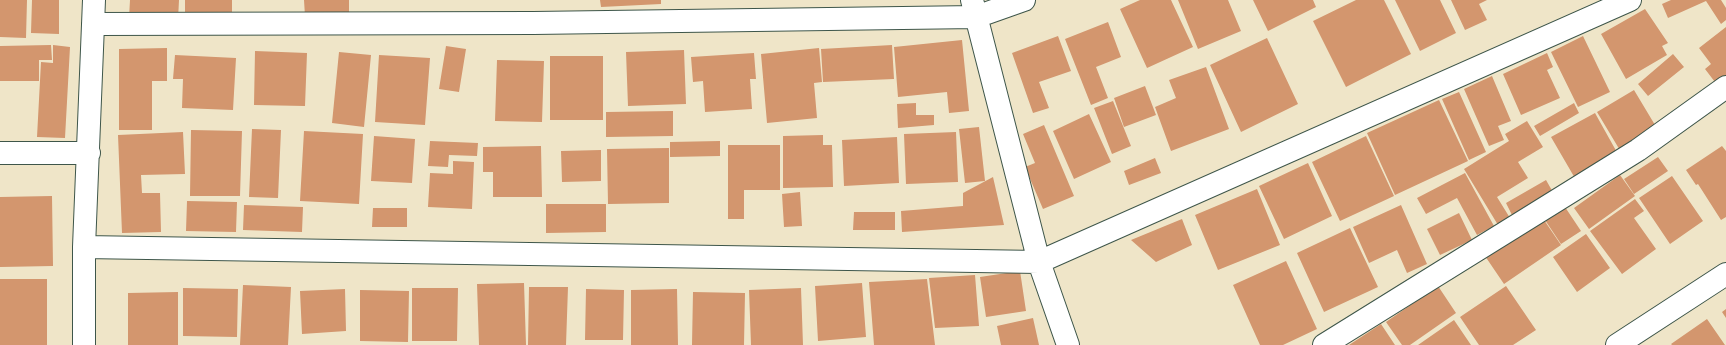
<!DOCTYPE html>
<html>
<head>
<meta charset="utf-8">
<style>
	body { margin:0 }
	canvas { display:block; background:#efe5c8 }
</style>
</head>
<body>
<canvas width="1726" height="345"></canvas>
<script>
const g = document.querySelector('canvas').getContext('2d');
g.lineJoin = 'round';
function fill(path, color) {
  g.fillStyle = color;
  g.fill(path, 'evenodd');
}
function poly(rows) {
  const path = new Path2D();
  for (const r of rows) {
    path.moveTo(r[0], r[1]);
    for (let i = 2; i < r.length; i += 2) path.lineTo(r[i], r[i + 1]);
  }
  return path;
}
function strokePath(path, color, width, dash) {
  g.strokeStyle = color;
  g.lineWidth = width;
  g.lineCap = dash ? 'butt' : 'round';
  g.setLineDash(dash || []);
  g.stroke(path);
}
const building = poly([
	[0,0,27,0,26,38,0,37],
	[32,0,59,0,59,34,31,33],
	[130,0,179,0,178,20,129,18],
	[185,0,232,0,232,15,185,15],
	[304,0,349,0,349,14,305,16],
	[600,0,661,0,661,4,601,7],
	[1140,0,1171,0,1193,47,1147,68,1120,9],
	[1178,0,1228,0,1241,31,1198,49],
	[1253,0,1313,0,1316,7,1268,31],
	[1356,0,1384,0,1411,54,1346,87,1313,21],
	[1395,0,1440,0,1456,33,1420,51],
	[1451,0,1487,0,1479,4,1487,20,1465,30],
	[1671,0,1721,0,1726,8,1726,20,1721,24,1706,1,1668,18,1662,4],
	[1645,9,1668,43,1662,46,1667,55,1626,79,1601,34],
	[1108,22,1121,57,1096,67,1108,98,1091,105,1065,39],
	[1726,27,1726,80,1718,86,1705,69,1711,64,1699,48],
	[1058,36,1071,71,1039,82,1049,108,1033,113,1012,53],
	[1583,36,1610,92,1578,107,1551,52],
	[1267,38,1298,104,1241,132,1210,65],
	[962,40,969,111,949,113,947,92,898,97,894,47],
	[51,45,52,60,39,60,39,81,0,81,0,46],
	[53,45,70,47,65,138,37,137,41,62,53,63],
	[892,45,894,79,823,82,821,49],
	[446,46,466,49,459,92,439,89],
	[167,48,167,81,152,81,152,130,119,130,119,49],
	[819,48,822,82,814,83,817,118,767,123,761,54],
	[684,50,686,104,628,106,626,52],
	[255,51,307,53,305,106,254,105],
	[339,52,371,55,364,127,332,123],
	[754,53,756,79,750,79,752,109,705,112,703,81,693,82,691,57],
	[1547,53,1553,67,1547,70,1560,98,1521,115,1503,74],
	[1673,54,1684,67,1648,96,1638,84],
	[175,55,236,58,233,110,182,108,183,79,173,79],
	[379,55,430,58,425,125,375,122],
	[550,56,603,56,603,120,550,120],
	[497,60,544,61,542,122,495,121],
	[1206,67,1229,129,1171,151,1155,107,1176,98,1169,80],
	[1492,76,1511,121,1498,126,1504,140,1489,146,1464,89],
	[1145,86,1156,115,1124,127,1114,98],
	[1634,90,1658,130,1621,152,1597,112],
	[1459,92,1486,152,1469,160,1442,99],
	[1439,100,1468,161,1395,195,1367,133],
	[1113,101,1131,146,1112,154,1094,108],
	[916,103,916,115,934,115,934,125,898,128,897,104],
	[1574,103,1579,113,1540,136,1534,126],
	[673,111,673,136,606,137,606,112],
	[1595,113,1619,156,1576,180,1551,137],
	[1089,114,1111,162,1074,179,1053,131],
	[1527,121,1543,147,1518,162,1528,178,1497,197,1510,218,1498,225,1464,169,1509,141,1505,134],
	[1044,125,1074,196,1043,209,1025,167,1035,163,1023,134],
	[979,127,985,181,965,183,959,129],
	[252,129,281,130,278,198,249,197],
	[191,130,242,131,240,196,190,196],
	[304,131,363,134,359,204,300,201],
	[183,132,185,174,141,175,142,193,160,193,161,232,122,233,118,135],
	[956,132,958,182,906,184,904,134],
	[823,135,823,145,832,145,833,187,783,188,783,136],
	[374,136,415,139,412,183,371,181],
	[1366,136,1394,196,1340,221,1312,162],
	[897,137,899,183,844,186,842,140],
	[430,141,478,143,477,156,449,155,448,167,428,166],
	[720,141,720,156,670,157,670,142],
	[728,145,780,145,780,190,744,190,744,219,728,219],
	[541,146,542,197,493,197,493,172,483,172,483,147],
	[1722,146,1726,151,1726,217,1721,220,1698,184,1696,185,1686,170],
	[669,148,669,203,608,204,607,149],
	[601,150,601,181,562,182,561,151],
	[1658,157,1668,171,1634,194,1624,179],
	[1155,158,1161,173,1129,185,1124,171],
	[453,161,474,162,472,209,428,207,430,173,453,174],
	[1308,163,1332,216,1284,239,1259,186],
	[1465,173,1494,226,1477,235,1457,198,1426,214,1417,198],
	[1620,175,1635,196,1589,229,1574,208],
	[1672,176,1703,221,1670,244,1639,198],
	[993,177,1004,225,902,232,901,211,963,206,963,193],
	[1546,180,1554,194,1513,217,1506,203],
	[1257,189,1280,245,1218,270,1195,215],
	[800,192,802,226,784,227,782,194],
	[52,196,53,266,0,267,0,197],
	[1635,199,1644,211,1634,218,1656,249,1622,274,1590,231],
	[187,201,237,202,236,232,186,231],
	[546,204,606,204,606,232,546,233],
	[244,205,303,207,302,232,243,230],
	[1401,205,1427,264,1407,273,1397,250,1369,263,1353,227],
	[1565,207,1581,231,1561,244,1545,220],
	[373,208,407,208,407,227,372,227],
	[854,212,895,212,895,230,853,230],
	[1459,213,1472,240,1440,255,1427,229],
	[1542,217,1561,245,1504,284,1485,256],
	[1182,219,1192,245,1156,262,1131,240],
	[1350,228,1378,287,1324,312,1297,253],
	[1586,234,1610,268,1577,292,1553,257],
	[1286,261,1317,329,1283,345,1260,345,1233,285],
	[1020,271,1026,311,986,317,980,277],
	[975,275,979,326,935,328,929,278],
	[0,279,47,279,47,345,0,345],
	[927,279,935,345,874,345,869,282],
	[524,283,526,345,479,345,477,284],
	[862,283,866,337,818,341,815,286],
	[243,285,291,287,288,345,240,345],
	[1438,286,1456,313,1410,345,1402,345,1386,322],
	[1506,286,1536,330,1513,345,1479,345,1460,317],
	[529,287,568,287,566,345,528,345],
	[183,288,238,289,237,337,183,336],
	[412,288,458,288,457,341,412,341],
	[801,288,803,345,751,345,749,290],
	[345,289,346,331,302,334,300,291],
	[586,289,624,290,623,340,585,340],
	[677,289,678,345,631,345,631,290],
	[360,290,409,291,408,342,360,341],
	[178,292,178,345,128,345,128,293],
	[693,292,745,293,744,345,692,345],
	[1726,309,1726,318,1722,312],
	[1033,318,1039,345,1001,345,997,326],
	[1707,319,1725,345,1672,345,1671,344],
	[1454,320,1471,345,1418,345],
	[1381,324,1395,345,1349,345]
]);
const minor = poly([
	[972,0,1039,262,1068,345],
	[93,24,533,23,976,17,1024,0],
	[0,153,89,153],
	[84,247,1039,262,1630,0],
	[84,345,84,247,94,0],
	[1324,345,1638,150,1726,87],
	[1617,345,1726,274]
]);
fill(building, '#d3966e');
strokePath(minor, '#3e564a', 24);
strokePath(minor, '#fff', 22);
</script>
</body>
</html>
